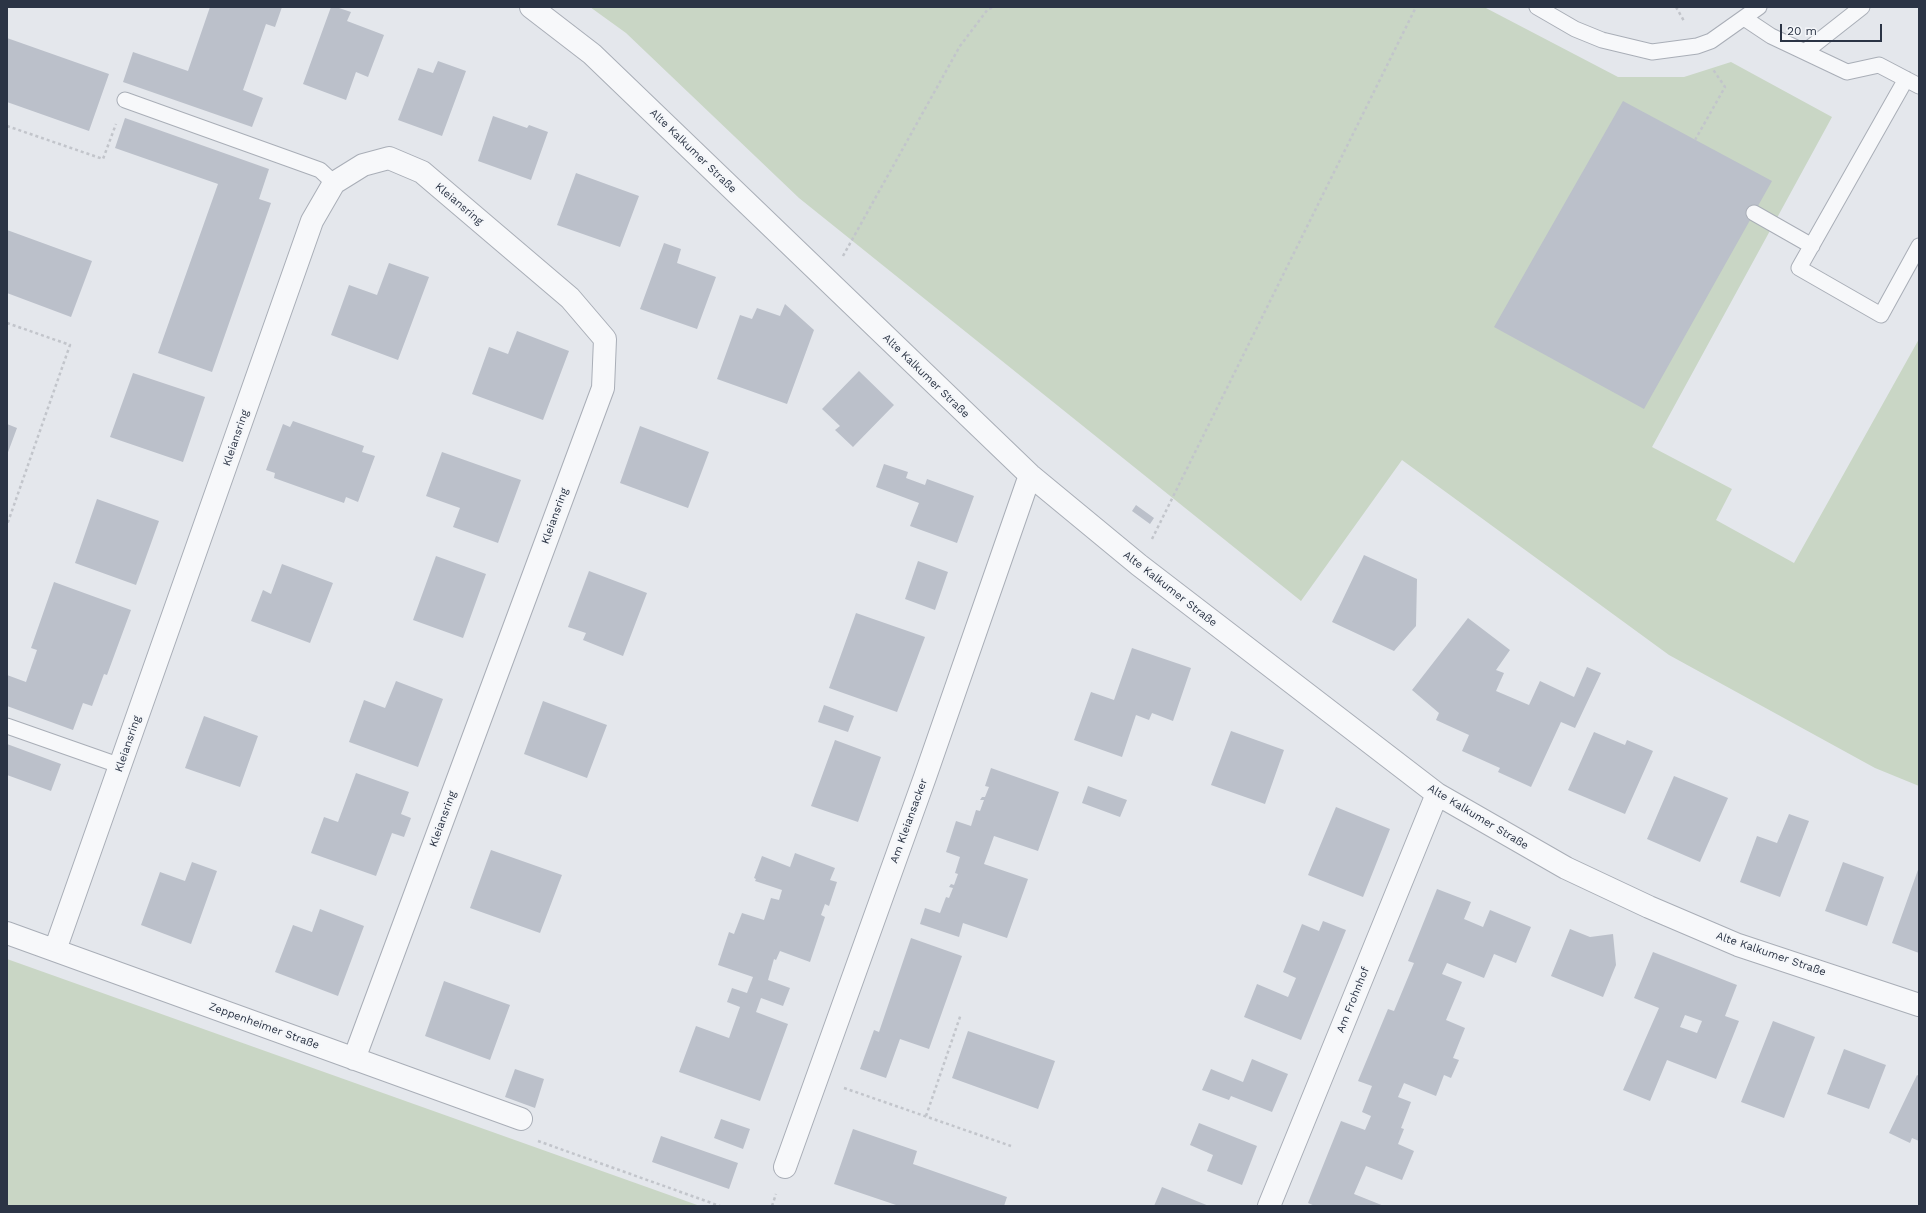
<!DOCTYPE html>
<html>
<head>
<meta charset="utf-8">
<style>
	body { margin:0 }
	#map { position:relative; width:1926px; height:1213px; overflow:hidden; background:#e4e7ec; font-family:"Work Sans",sans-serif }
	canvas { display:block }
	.frame { position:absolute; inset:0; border:8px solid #2b3445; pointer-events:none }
	.scale { position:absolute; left:1780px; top:24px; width:102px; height:18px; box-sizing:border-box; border:2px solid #2b3445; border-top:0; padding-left:5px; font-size:12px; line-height:14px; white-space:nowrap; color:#2b3445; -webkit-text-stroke:3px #f4f6f9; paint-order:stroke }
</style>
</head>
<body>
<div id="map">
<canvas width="1926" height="1213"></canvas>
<div class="frame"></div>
<div class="scale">20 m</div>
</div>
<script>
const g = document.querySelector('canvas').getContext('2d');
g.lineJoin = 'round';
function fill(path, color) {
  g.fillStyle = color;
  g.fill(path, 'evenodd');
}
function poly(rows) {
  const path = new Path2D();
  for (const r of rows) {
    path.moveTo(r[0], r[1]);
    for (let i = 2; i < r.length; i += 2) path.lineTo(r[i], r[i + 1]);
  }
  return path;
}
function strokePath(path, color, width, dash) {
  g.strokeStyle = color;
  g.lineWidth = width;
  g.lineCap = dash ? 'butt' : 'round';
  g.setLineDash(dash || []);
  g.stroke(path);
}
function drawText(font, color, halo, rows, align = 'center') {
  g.font = font + ' "Work Sans",sans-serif';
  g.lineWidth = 4;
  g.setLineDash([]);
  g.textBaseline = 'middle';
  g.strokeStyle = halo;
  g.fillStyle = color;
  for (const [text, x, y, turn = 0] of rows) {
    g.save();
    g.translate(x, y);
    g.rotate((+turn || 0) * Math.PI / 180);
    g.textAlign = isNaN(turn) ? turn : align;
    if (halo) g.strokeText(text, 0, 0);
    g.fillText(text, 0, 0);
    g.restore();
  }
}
const green = poly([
	[590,7,1484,7,1618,77,1684,77,1731,62,1832,117,1652,447,1732,489,1716,520,1794,563,1919,339,1919,786,1875,768,1669,655,1402,460,1301,601,799,198,626,33],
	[7,959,700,1206,7,1206]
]);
const building = poly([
	[210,7,282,7,275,27,266,24,243,90,263,98,252,127,123,82,133,52,188,71],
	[331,7,336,7,351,12,347,21,384,35,368,77,356,72,346,100,303,84],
	[7,38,109,74,89,131,7,102],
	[438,61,466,71,442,136,398,120,418,68,433,73],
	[1623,101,1772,181,1644,409,1494,327],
	[493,116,527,128,529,125,548,132,531,180,478,161],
	[125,118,269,169,259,199,271,203,212,372,158,353,218,184,115,148],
	[576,173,639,196,620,247,557,225],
	[7,230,92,261,71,317,7,293],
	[664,243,681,249,677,263,716,277,697,329,640,309],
	[389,263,429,277,398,360,331,335,349,285,377,295],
	[785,304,814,330,787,404,717,379,740,315,752,319,757,308,780,316],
	[517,331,569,351,543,420,472,394,489,347,508,354],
	[859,371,894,405,853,447,835,430,840,426,822,409],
	[133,373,205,397,183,462,110,437],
	[293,421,364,446,362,452,375,456,358,502,346,497,344,503,274,478,275,473,266,470,283,424,290,427],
	[7,424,17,428,7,455],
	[640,426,709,452,688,508,620,483],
	[442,452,521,480,498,543,453,527,460,508,426,496],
	[884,464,908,472,906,478,925,485,927,479,974,496,957,543,910,526,919,503,876,487],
	[97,499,159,521,136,585,75,563],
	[1136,505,1154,518,1150,524,1132,511],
	[1364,555,1417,579,1416,626,1394,651,1332,622],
	[436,556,486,574,463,638,413,620],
	[918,561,948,572,935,610,905,599],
	[282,564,333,583,310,643,251,621,263,590,271,594],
	[589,571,647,593,623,656,583,640,586,633,568,627],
	[54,582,131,610,107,675,104,674,92,706,83,703,73,730,7,706,7,675,26,682,37,650,31,648],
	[856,613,925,637,897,712,829,688],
	[1468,618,1510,650,1496,670,1504,673,1496,691,1529,705,1540,681,1574,697,1587,667,1601,673,1575,728,1561,722,1531,787,1498,772,1500,768,1462,751,1469,735,1436,720,1439,713,1412,690],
	[1132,648,1191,668,1173,721,1152,713,1149,720,1136,715,1122,757,1074,740,1091,692,1114,700],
	[396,681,443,699,418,767,349,742,364,700,385,708],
	[543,701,607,725,587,778,524,754],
	[824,705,854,716,848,732,818,722],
	[204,716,258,736,240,787,185,768],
	[1231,731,1284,750,1265,804,1211,785],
	[1594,732,1625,745,1627,740,1653,751,1625,814,1568,790],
	[835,740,881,757,858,822,811,806],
	[7,744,61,764,51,791,7,775],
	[991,768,1059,792,1038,851,994,836,984,864,1028,879,1007,938,963,923,959,937,920,924,925,908,940,913,946,897,949,898,953,888,949,887,951,884,954,885,958,874,955,873,960,857,946,852,956,821,971,826,976,810,980,811,984,800,980,800,982,797,985,797,989,787,985,786],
	[356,773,409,792,401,814,411,818,404,837,392,833,376,876,311,853,324,817,338,822],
	[1674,776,1728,798,1700,862,1647,839],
	[1088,786,1127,800,1120,817,1082,803],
	[1336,807,1390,829,1363,897,1308,875],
	[1789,814,1809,821,1780,897,1740,882,1757,836,1777,843],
	[491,850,562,875,540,933,470,908],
	[795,853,835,868,830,880,837,882,829,906,825,904,821,915,825,917,810,962,780,951,776,960,774,959,768,980,790,988,783,1006,761,998,756,1012,788,1024,760,1101,679,1072,696,1026,729,1038,740,1007,727,1002,732,988,747,993,753,977,718,965,729,932,734,934,742,913,764,920,771,898,779,900,782,890,755,881,756,879,754,878,762,856,790,867],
	[192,862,217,871,191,944,141,925,160,872,185,881],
	[1843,862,1884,877,1867,926,1825,911],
	[1919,867,1919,953,1892,943],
	[1437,889,1471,902,1464,919,1483,927,1490,910,1531,927,1516,963,1494,954,1484,978,1447,963,1442,974,1462,982,1446,1020,1465,1028,1453,1058,1459,1060,1451,1078,1444,1075,1436,1096,1404,1083,1398,1097,1411,1102,1401,1128,1404,1129,1398,1144,1414,1151,1402,1180,1366,1166,1354,1194,1384,1206,1315,1206,1308,1203,1341,1121,1365,1130,1371,1116,1362,1112,1372,1086,1358,1081,1388,1009,1394,1011,1414,963,1408,961],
	[320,909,364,926,338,996,275,972,293,925,312,932],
	[1323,921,1346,930,1301,1040,1244,1017,1257,984,1288,997,1296,978,1283,972,1302,924,1319,931],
	[1570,929,1590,937,1613,934,1616,965,1603,997,1551,976],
	[911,938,962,956,929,1049,900,1039,886,1078,860,1069,874,1030,879,1032],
	[1653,952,1737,985,1725,1016,1739,1021,1716,1079,1667,1060,1650,1101,1623,1090,1659,1008,1634,998],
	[1685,1015,1702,1021,1697,1033,1680,1027],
	[444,981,510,1005,490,1060,425,1036],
	[1773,1021,1815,1037,1784,1118,1741,1102],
	[968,1031,1055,1061,1038,1109,952,1078],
	[1844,1049,1886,1065,1869,1109,1827,1094],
	[1252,1059,1288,1074,1272,1112,1231,1096,1229,1100,1202,1090,1211,1069,1243,1082],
	[515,1069,544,1079,535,1108,505,1097],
	[1917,1075,1919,1076,1919,1141,1912,1138,1910,1143,1889,1133],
	[721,1119,750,1129,743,1149,714,1138],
	[1199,1123,1257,1146,1242,1185,1207,1171,1213,1155,1190,1145],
	[853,1129,917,1151,913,1164,1007,1197,1004,1206,899,1206,834,1184],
	[661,1136,738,1163,729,1189,652,1162],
	[1162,1187,1209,1206,1154,1206]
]);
const path = poly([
	[1676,7,1684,21],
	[7,126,103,159,116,124],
	[1695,140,1725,87,1712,68],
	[843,256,960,46,988,9,995,7],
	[7,323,70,345,7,525],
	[1152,539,1416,7],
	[844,1088,1011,1146],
	[926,1116,961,1014],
	[538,1141,720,1206],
	[772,1206,776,1194]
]);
const service = poly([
	[1537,7,1575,29,1602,40,1652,52,1697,46,1711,41,1759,7],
	[1744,18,1771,36,1847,72,1879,65,1919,86],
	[1806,51,1862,7],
	[1906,79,1799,268,1881,315,1919,246],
	[125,100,320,170,334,183],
	[1754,213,1812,246],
	[7,726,121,766]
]);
const minor = poly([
	[531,7,592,54,1030,475,1139,565,1437,794,1566,868,1649,907,1738,945,1919,1005],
	[7,933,521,1119],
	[55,950,312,221,334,183,363,165,389,158,422,172,570,298,605,339,603,388,354,1059],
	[785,1167,925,777,1030,475],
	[1269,1206,1437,794]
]);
const streetNames = [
	["Alte Kalkumer Straße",693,151,44],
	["Kleiansring",459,204,40],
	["Alte Kalkumer Straße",926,376,44],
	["Kleiansring",236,438,-71],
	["Kleiansring",555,516,-70],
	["Alte Kalkumer Straße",1170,589,38],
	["Kleiansring",128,744,-71],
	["Alte Kalkumer Straße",1478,817,31],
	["Kleiansring",443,819,-70],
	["Am Kleiansacker",909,821,-70],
	["Alte Kalkumer Straße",1771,954,19],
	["Am Frohnhof",1353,1000,-68],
	["Zeppenheimer Straße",264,1026,20]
];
fill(green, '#c9d6c5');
fill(building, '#bbc0ca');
strokePath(service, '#a9aeb7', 17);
strokePath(minor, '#a9aeb7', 24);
strokePath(path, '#c2c5cb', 2.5, [3, 3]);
strokePath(service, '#f7f8fa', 15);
strokePath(minor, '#f7f8fa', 22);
drawText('11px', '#2b3445', '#f4f6f9', streetNames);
</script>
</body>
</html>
